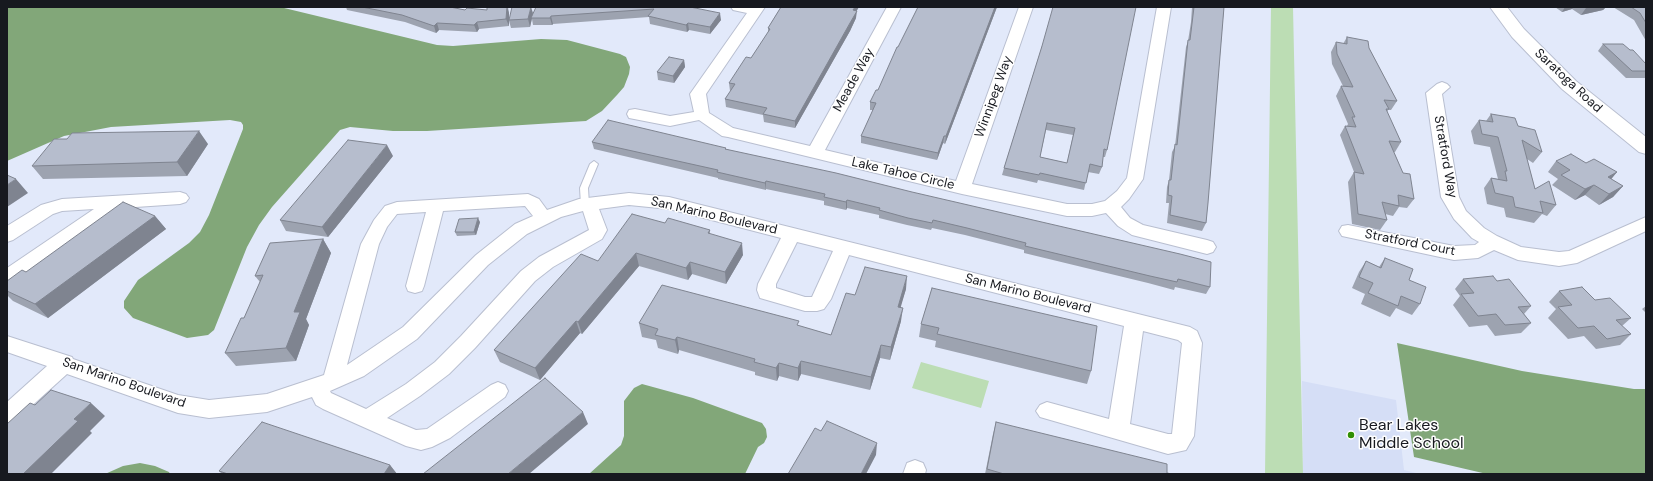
<!DOCTYPE html>
<html>
<head>
<meta charset="utf-8">
<style>
	body { margin:0 }
	#map { position:relative; width:1653px; height:481px; overflow:hidden; background:#e2e9fa; font-family:"DM Sans",sans-serif }
	canvas { display:block }
	.frame { position:absolute; inset:0; border:8px solid #17191f; pointer-events:none }
</style>
</head>
<body>
<div id="map">
<canvas width="1653" height="481"></canvas>
<div class="frame"></div>
</div>
<script>
const g = document.querySelector('canvas').getContext('2d');
g.lineJoin = 'round';
function fill(path, color) {
  g.fillStyle = color;
  g.fill(path, 'evenodd');
}
function poly(rows) {
  const path = new Path2D();
  for (const r of rows) {
    path.moveTo(r[0], r[1]);
    for (let i = 2; i < r.length; i += 2) path.lineTo(r[i], r[i + 1]);
  }
  return path;
}
function strokePath(path, color, width, dash) {
  g.strokeStyle = color;
  g.lineWidth = width;
  g.lineCap = dash ? 'butt' : 'round';
  g.setLineDash(dash || []);
  g.stroke(path);
}
function drawText(font, color, halo, rows, align = 'center') {
  g.font = font + ' "DM Sans",sans-serif';
  g.lineWidth = 3;
  g.setLineDash([]);
  g.textBaseline = 'middle';
  g.strokeStyle = halo;
  g.fillStyle = color;
  for (const [text, x, y, turn = 0] of rows) {
    g.save();
    g.translate(x, y);
    g.rotate((+turn || 0) * Math.PI / 180);
    g.textAlign = isNaN(turn) ? turn : align;
    if (halo) g.strokeText(text, 0, 0);
    g.fillText(text, 0, 0);
    g.restore();
  }
}
const built = poly([
	[1302,381,1396,400,1404,470,1420,474,1303,474]
]);
const green = poly([
	[1271,7,1293,7,1303,474,1265,474],
	[921,362,989,381,981,408,912,388]
]);
const water = poly([
	[7,7,280,7,437,45,453,46,541,39,567,40,620,54,626,57,630,67,629,74,624,87,617,95,602,111,586,121,427,131,393,131,350,127,340,130,272,207,259,225,247,247,214,330,208,335,187,338,133,318,124,308,124,301,138,280,189,243,200,232,209,215,243,129,243,125,241,122,230,120,111,127,64,136,7,161],
	[1397,343,1522,371,1634,389,1646,389,1646,474,1487,474,1414,457],
	[642,384,693,398,762,423,766,429,767,437,764,443,758,447,745,474,589,474,621,445,624,436,624,401,634,388],
	[140,463,155,466,169,472,170,474,105,474,123,466]
]);
const lane = poly([
	[594,161,598,164,588,188,589,205,585,208,581,205,580,188,590,164,594,161]
]);
const street = poly([
	[731,7,765,7,706,94,709,113,733,128,810,146,887,7,901,7,825,150,956,181,1019,7,1033,7,972,184,1067,204,1092,204,1105,201,1117,191,1127,178,1157,7,1171,7,1143,179,1129,199,1121,207,1130,218,1143,225,1207,240,1213,242,1216,247,1213,252,1207,254,1132,235,1118,226,1106,213,1092,216,1067,216,962,194,728,137,722,136,699,120,670,126,629,118,627,114,629,110,635,109,670,116,694,112,690,94,747,13,733,10,731,7],
	[1442,82,1447,84,1450,87,1442,94,1459,197,1466,211,1484,228,1497,236,1521,247,1559,252,1569,251,1646,217,1646,231,1577,263,1559,266,1518,260,1494,250,1478,258,1454,260,1342,236,1339,231,1342,226,1348,225,1454,246,1475,245,1479,242,1472,238,1454,219,1441,197,1426,93,1437,84,1442,82],
	[180,192,186,194,189,198,186,202,180,204,121,208,14,282,7,284,7,268,94,209,62,211,53,214,13,240,7,242,7,226,41,205,62,199,180,192],
	[629,193,669,197,1190,327,1197,331,1202,343,1194,436,1186,450,1168,454,1040,417,1036,411,1040,405,1047,402,1109,419,1124,326,849,255,831,299,824,309,817,311,805,311,760,298,757,290,758,284,781,238,669,209,629,205,599,209,607,230,602,239,553,267,535,281,475,348,449,374,420,396,387,418,416,430,427,429,491,385,498,382,505,385,508,391,505,397,450,438,432,447,421,450,406,446,323,409,316,405,312,397,267,412,209,418,178,413,67,374,15,421,7,424,7,402,47,366,7,352,7,336,72,357,73,359,178,395,209,400,267,394,324,375,361,244,374,220,385,206,397,202,528,194,539,199,547,210,579,199,629,193],
	[525,206,533,216,515,224,476,255,403,327,347,365,379,244,387,227,397,214,426,212,406,286,408,291,415,293,422,291,424,286,443,211,525,206],
	[583,211,589,230,539,257,521,271,461,336,435,362,406,384,366,409,331,393,330,391,364,376,417,339,488,265,527,234,561,217,583,211],
	[797,242,833,251,812,297,805,297,776,288,776,284,797,242],
	[1143,331,1178,340,1182,343,1172,434,1168,434,1130,424,1143,331],
	[915,460,923,463,926,470,925,474,903,474,907,463,915,460]
]);
const secondary = poly([
	[1490,7,1507,7,1524,29,1576,81,1646,137,1646,154,1639,152,1562,89,1512,37,1490,7]
]);
const wall = poly([
	[344,7,450,7,465,10,487,10,493,7,508,7,509,13,509,19,533,13,532,15,690,7,721,20,710,34,689,30,687,32,650,24,649,17,553,24,552,25,533,25,532,19,530,27,511,28,509,21,509,26,479,29,477,32,439,30,436,33,405,22,347,10,346,7],
	[781,7,859,7,856,11,856,18,850,31,795,128,764,122,763,115,726,107,725,99,731,91,730,91,729,83,751,58,768,33,768,28],
	[918,7,997,7,945,144,943,143,937,160,861,143,861,136,873,110,870,110,870,102,878,90],
	[1192,7,1224,7,1206,223,1202,231,1167,223,1169,203,1166,203,1167,187,1169,180,1172,152,1175,146,1186,47,1188,41,1191,22],
	[1555,7,1606,7,1603,10,1581,15,1572,9,1562,12],
	[1613,7,1646,7,1646,41,1634,20],
	[1347,37,1369,48,1397,101,1391,110,1388,110,1387,112,1401,142,1395,152,1394,152,1414,199,1407,208,1399,207,1393,216,1385,214,1387,220,1380,230,1352,224,1348,182,1354,172,1340,135,1345,126,1347,126,1348,124,1336,96,1341,86,1343,86,1332,64,1331,52,1336,42,1343,44],
	[1603,44,1630,50,1646,64,1646,78,1626,78,1598,51],
	[1042,46,1107,150,1105,157,1103,157,1102,167,1099,174,1088,172,1084,190,1038,180,1037,183,1002,175,1004,168],
	[1046,130,1073,135,1067,163,1040,157],
	[684,60,685,67,674,83,658,80,657,72],
	[1491,114,1518,126,1542,152,1533,163,1527,159,1535,189,1556,205,1547,216,1542,214,1534,223,1506,217,1504,208,1487,204,1484,188,1491,178,1498,179,1490,147,1474,144,1471,131,1479,120,1486,121],
	[592,142,726,148,726,149,1210,287,1206,294,1175,287,1174,290,1148,283,1024,253,1024,250,965,235,932,228,931,230,907,225,879,218,879,215,847,208,846,210,824,205,824,201,766,189,766,190,718,179,718,178,594,149],
	[208,144,187,176,43,179,32,166],
	[393,156,328,237,286,231,280,220],
	[1556,161,1586,163,1617,172,1611,179,1623,186,1613,197,1599,205,1585,195,1575,200,1552,185,1558,179,1548,172],
	[155,216,166,229,48,318,13,301,7,295,7,281],
	[480,222,476,235,457,236,455,232],
	[665,223,710,230,710,234,743,255,726,284,692,274,688,280,639,266,582,334,580,333,540,380,500,362,494,350],
	[323,239,331,253,306,319,309,325,296,361,236,366,225,353,244,318,260,282,255,276],
	[1385,258,1409,280,1420,304,1412,315,1396,308,1390,317,1361,304,1365,294,1352,288,1359,272,1366,261,1379,267],
	[1463,279,1497,281,1531,306,1524,314,1531,323,1521,333,1495,336,1487,325,1469,327,1453,305,1460,296,1455,289],
	[932,288,1091,371,1087,384,935,347,936,341,919,337,921,324],
	[906,289,900,307,901,321,890,360,880,358,870,390,801,374,798,381,779,376,777,381,755,375,755,372,679,350,678,354,658,348,656,340,642,337,639,323,799,326,831,335,855,295],
	[1559,291,1595,300,1631,318,1622,326,1631,334,1620,345,1596,349,1584,336,1568,339,1548,318,1556,309,1549,302],
	[1646,306,1646,313,1642,309],
	[996,422,1167,473,1172,474,985,474,993,434],
	[390,465,397,474,222,474,219,471]
]);
const shadedWall = poly([
	[507,7,509,13,509,26,506,19],
	[531,7,533,13,530,27,528,19],
	[855,7,859,7,853,17,853,10],
	[995,7,997,7,945,144,946,136],
	[1565,7,1574,7,1572,9,1562,12],
	[1590,7,1606,7,1603,10,1581,15,1586,8],
	[857,11,856,18,850,31,795,128,795,121],
	[720,13,721,20,710,34,710,27],
	[551,16,553,24,552,25,550,18],
	[477,22,479,29,477,32,474,25],
	[437,23,439,30,436,33,434,26],
	[688,23,689,30,687,32,686,25],
	[684,60,685,67,674,83,673,76],
	[199,131,208,144,187,176,177,162],
	[944,136,943,143,937,160,938,153],
	[387,145,393,156,328,237,322,227],
	[1617,172,1608,183,1608,177],
	[16,179,28,193,7,207,7,185],
	[766,181,766,190,765,183],
	[1594,185,1585,195,1575,200,1585,189],
	[1623,186,1613,197,1599,205,1609,194],
	[847,200,847,208,846,210,846,202],
	[155,216,166,229,48,318,35,304],
	[478,218,480,222,476,235,474,232],
	[323,239,331,253,306,319,309,325,296,361,286,348,294,312],
	[742,243,743,255,726,284,725,272],
	[636,253,639,266,582,334,578,322],
	[690,262,692,274,688,280,686,268],
	[907,276,906,289,897,320,898,307],
	[903,308,901,321,890,360,891,347],
	[576,321,580,333,540,380,535,368],
	[677,337,679,350,678,354,675,340],
	[881,345,880,358,870,390,871,377],
	[801,361,801,374,798,381,798,368],
	[779,363,779,376,777,381,776,368],
	[91,403,105,416,90,431,92,433,51,474,23,474,74,419],
	[583,412,588,424,529,474,508,474],
	[877,443,876,455,866,474,861,474],
	[390,465,397,474,384,474]
]);
const building = poly([
	[362,7,450,7,465,10,467,8,487,10,487,7,507,7,506,19,477,22,474,25,437,23,434,26,402,15,362,7],
	[512,7,531,7,528,19,509,20,512,7],
	[536,7,690,7,720,13,710,27,688,23,686,25,648,16,654,9,551,16,550,18,531,18,536,7],
	[781,7,855,7,853,10,857,11,850,23,795,121,763,114,767,108,725,99,735,84,729,83,746,57,751,58,770,29,768,28,781,7],
	[918,7,995,7,946,136,944,136,938,153,861,136,876,103,870,102,876,90,878,90,897,47,898,47,918,7],
	[1053,7,1136,7,1107,150,1104,149,1102,167,1090,164,1086,183,1040,173,1039,175,1004,168,1042,46,1053,7],
	[1047,123,1075,128,1067,163,1040,157,1047,123],
	[1194,7,1224,7,1208,203,1206,223,1170,215,1172,196,1168,195,1169,180,1171,180,1175,144,1177,145,1188,40,1190,40,1194,7],
	[1631,7,1646,7,1646,23,1640,13,1631,7],
	[1347,37,1368,41,1369,48,1397,101,1384,100,1389,109,1386,109,1401,142,1389,141,1403,173,1410,174,1414,199,1398,195,1399,206,1382,202,1387,220,1358,214,1354,172,1364,174,1345,126,1356,127,1352,117,1355,117,1341,86,1353,87,1337,54,1336,42,1347,44,1347,37],
	[1603,44,1623,44,1630,50,1633,50,1646,64,1646,71,1632,71,1603,44],
	[669,57,684,60,673,76,657,72,669,57],
	[1491,114,1515,118,1518,126,1535,130,1542,152,1522,140,1535,189,1549,181,1556,205,1540,201,1543,213,1515,207,1513,197,1495,193,1491,178,1507,181,1505,171,1507,171,1498,137,1482,134,1479,120,1493,122,1491,114],
	[608,120,726,148,725,149,836,173,912,192,1180,254,1211,262,1210,287,1178,279,1177,282,1150,276,1025,246,1026,243,967,228,933,220,932,223,908,218,879,210,880,208,847,200,846,202,824,197,825,194,766,181,765,183,717,172,718,170,592,142,608,120],
	[199,131,177,162,32,166,54,139,67,139,72,133,199,131],
	[348,140,387,145,322,227,280,220,348,140],
	[1571,154,1586,163,1594,159,1617,172,1608,177,1623,186,1609,194,1594,185,1585,189,1561,175,1570,170,1556,161,1571,154],
	[7,175,16,179,7,185,7,175],
	[123,202,155,216,35,304,7,291,7,281,22,270,26,272,123,202],
	[632,214,665,223,668,218,710,230,708,233,742,243,725,272,690,262,686,268,636,253,578,322,576,321,535,368,494,350,581,254,598,261,632,214],
	[478,218,474,232,455,232,459,219,478,218],
	[323,239,294,312,300,312,286,348,225,353,241,318,244,318,263,275,255,276,270,243,323,239],
	[1385,258,1413,269,1409,280,1426,287,1420,304,1401,296,1398,306,1368,293,1373,283,1359,277,1366,261,1381,268,1385,258],
	[865,267,907,276,898,307,903,308,891,347,881,345,871,377,801,361,798,368,779,363,776,368,754,362,755,359,677,337,675,340,655,335,658,329,639,323,662,285,799,321,797,325,831,335,846,293,855,295,865,267],
	[1493,276,1497,281,1509,279,1531,306,1518,307,1531,323,1505,325,1496,314,1478,316,1461,294,1474,293,1463,279,1493,276],
	[1582,287,1595,300,1610,298,1631,318,1616,320,1631,334,1607,339,1594,326,1578,328,1558,307,1572,305,1559,291,1582,287],
	[932,288,1097,326,1091,371,937,334,939,328,921,324,932,288],
	[545,378,583,412,508,474,423,474,545,378],
	[51,390,91,403,74,419,78,421,23,474,7,474,7,424,30,403,35,405,51,390],
	[827,421,877,443,861,474,788,474,815,428,821,431,827,421],
	[262,422,390,465,384,474,228,474,219,471,262,422],
	[996,422,1167,464,1167,473,1172,474,1004,474,987,469,996,422]
]);
const markers = [
	[1351,435,4,"#318f03"]
];
const streetNames = [
	["Meade Way",854,80,-61],
	["Saratoga Road",1568,81,43],
	["Winnipeg Way",994,97,-70],
	["Stratford Way",1445,157,80],
	["Lake Tahoe Circle",903,174,13],
	["San Marino Boulevard",714,216,13],
	["Stratford Court",1410,243,11],
	["San Marino Boulevard",1028,294,14],
	["San Marino Boulevard",124,383,19]
];
const nearPoinames = [
	["Bear Lakes",1359,426],
	["Middle School",1359,444]
];
fill(built, '#d5def6');
fill(green, '#bcddb4');
fill(water, '#82a779');
strokePath(lane, '#b9bfd0', 2);
strokePath(street, '#b9bfd0', 2);
strokePath(secondary, '#b9bfd0', 2);
fill(lane, '#fff');
fill(street, '#fff');
fill(secondary, '#fff');
fill(wall, '#9da3b0');
fill(shadedWall, '#7f8490');
fill(building, '#b6bdcd');
strokePath(building, '#7f8490', 1);
for (const [x, y, r, color] of markers) {
  const dot = new Path2D();
  dot.arc(x, y, r, 0, 2 * Math.PI);
  g.fillStyle = color;
  g.fill(dot);
  strokePath(dot, '#fff', 1.5);
}
drawText('13px', '#17191f', '#fff', streetNames);
drawText('16px', '#17191f', '#fff', nearPoinames, 'left');
</script>
</body>
</html>
